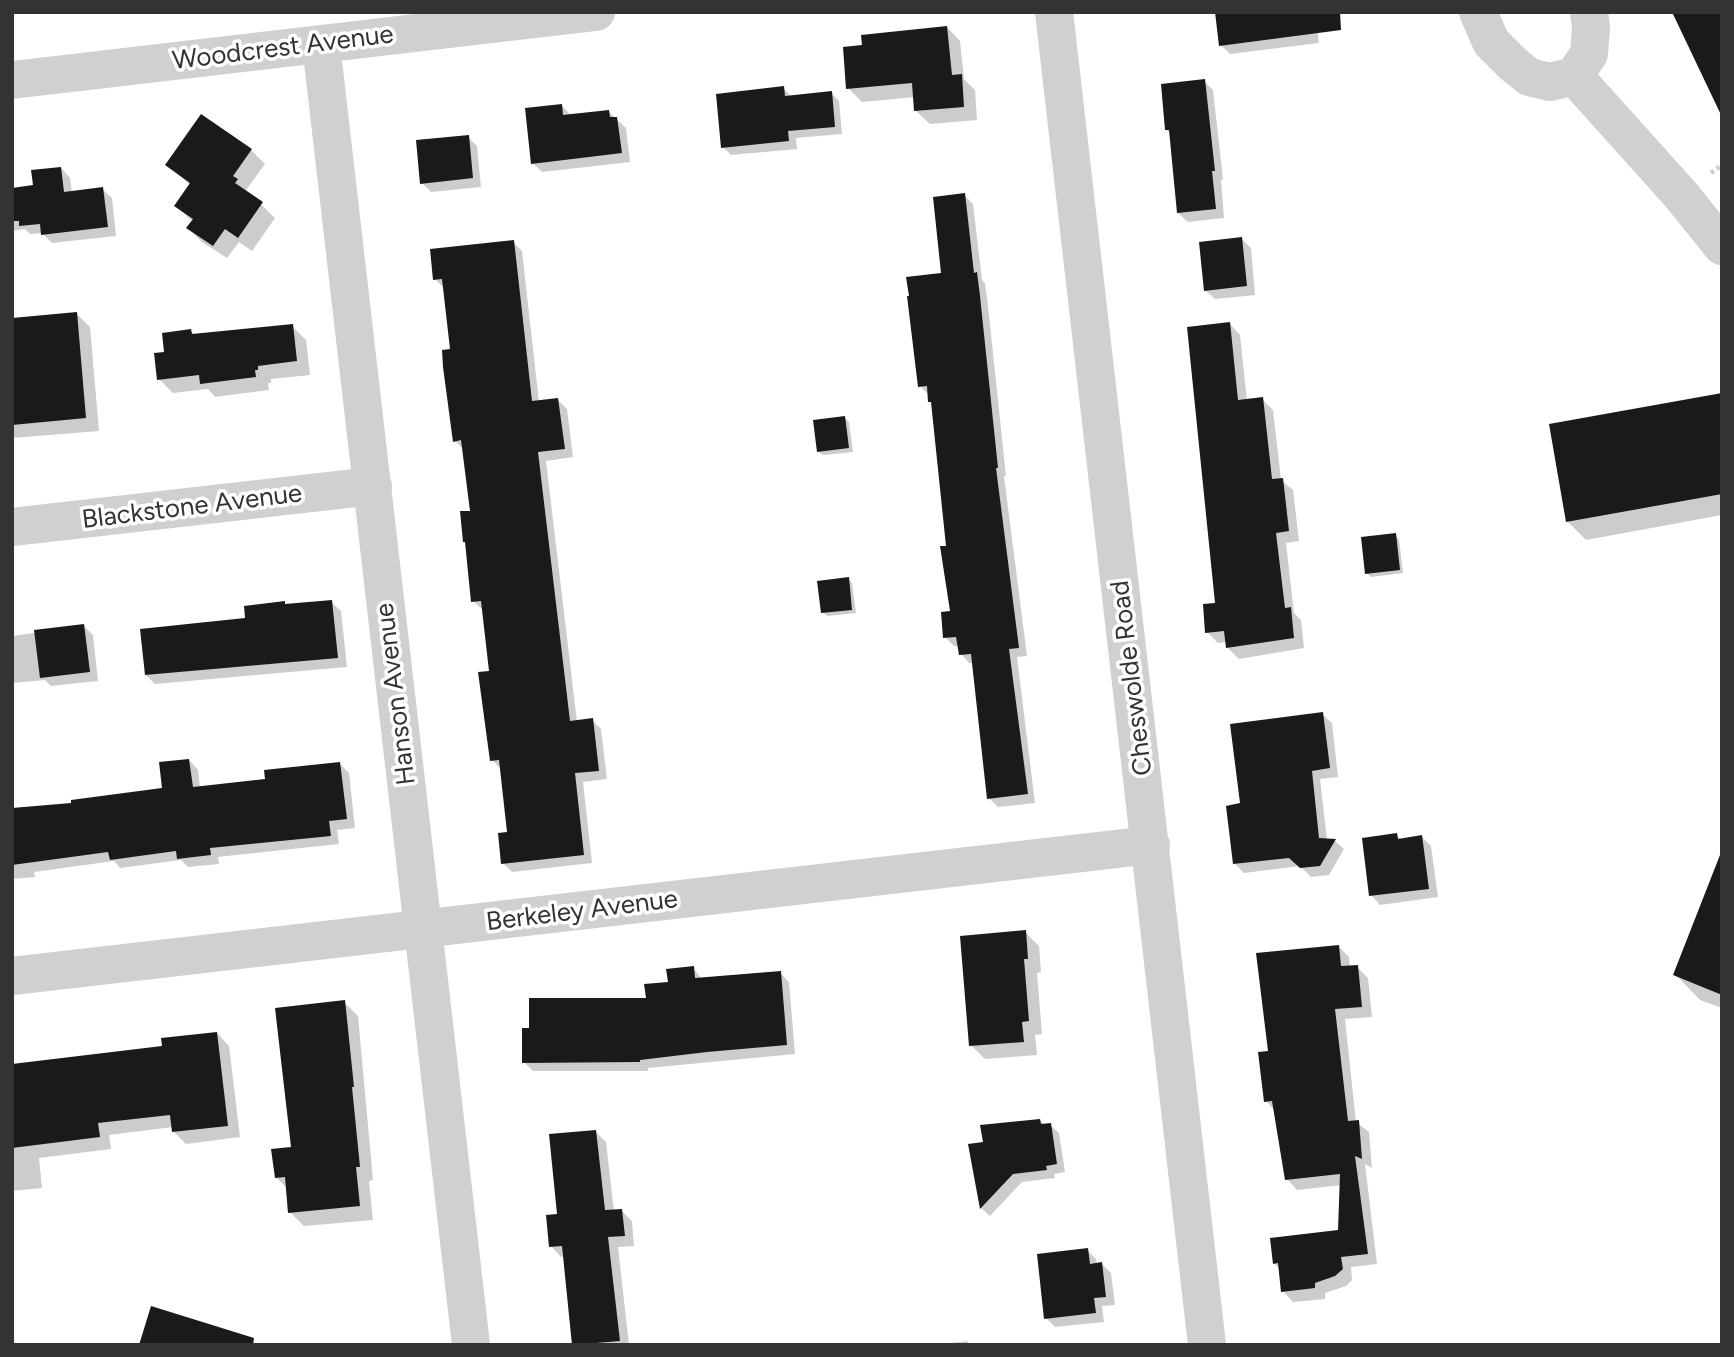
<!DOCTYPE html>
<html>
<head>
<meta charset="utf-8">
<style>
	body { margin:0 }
	#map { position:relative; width:1734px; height:1357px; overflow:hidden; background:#fff; font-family:Figtree,sans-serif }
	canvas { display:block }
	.frame { position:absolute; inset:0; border:14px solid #333; pointer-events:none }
</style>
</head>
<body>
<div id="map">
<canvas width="1734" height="1357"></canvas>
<div class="frame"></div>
</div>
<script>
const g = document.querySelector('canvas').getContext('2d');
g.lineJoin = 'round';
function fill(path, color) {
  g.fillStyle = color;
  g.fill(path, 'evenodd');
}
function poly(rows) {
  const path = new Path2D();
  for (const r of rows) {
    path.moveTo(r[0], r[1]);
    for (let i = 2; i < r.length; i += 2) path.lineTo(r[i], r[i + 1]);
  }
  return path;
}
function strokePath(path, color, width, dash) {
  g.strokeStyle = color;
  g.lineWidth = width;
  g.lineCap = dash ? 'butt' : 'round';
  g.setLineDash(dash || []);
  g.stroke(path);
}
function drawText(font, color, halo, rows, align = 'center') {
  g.font = font + ' Figtree,sans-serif';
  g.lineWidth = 7;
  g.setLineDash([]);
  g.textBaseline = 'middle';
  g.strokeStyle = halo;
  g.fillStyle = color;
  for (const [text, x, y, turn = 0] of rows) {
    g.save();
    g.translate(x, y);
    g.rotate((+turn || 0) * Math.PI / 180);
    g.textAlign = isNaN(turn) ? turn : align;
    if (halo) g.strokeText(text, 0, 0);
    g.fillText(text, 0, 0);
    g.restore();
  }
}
const shadow = poly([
	[1315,12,1319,43,1230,54,1221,45],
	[947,27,960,41,964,79,975,90,977,120,930,124,916,111,915,97,862,102,848,88],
	[1204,81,1213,90,1223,179,1221,180,1224,218,1188,222,1178,213,1171,134,1167,130],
	[783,88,792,97,831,93,839,101,842,134,796,138,797,149,731,155,723,147],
	[561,105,570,114,608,111,626,128,630,162,542,172,533,163],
	[468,137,477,146,481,187,431,192,422,183],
	[251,150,265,164,246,190,275,218,252,251,239,242,227,258,202,242,188,228,193,222,176,206,190,185,168,165],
	[61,168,70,178,72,193,102,189,112,198,116,236,52,243,42,233,30,234,25,229,12,231,12,189,35,187],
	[964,195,973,204,982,280,985,283,988,306,1006,476,1004,476,1027,656,1017,657,1035,803,998,807,989,798,973,663,969,663,961,654,959,646,954,646,945,637,952,613,948,547,933,404,930,396,920,386,943,275],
	[1242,239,1251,248,1255,295,1215,299,1205,290],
	[513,242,522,251,539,402,558,400,567,409,573,457,546,461,577,722,592,720,601,729,607,779,583,782,592,863,512,872,503,863,509,834,502,770,492,760,491,672,483,610,473,601,472,512,464,450,455,441,452,350,444,288,435,279],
	[77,314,90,327,99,431,12,438,12,319],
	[1230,324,1240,335,1247,401,1262,399,1273,410,1281,480,1293,490,1299,541,1286,543,1294,613,1301,620,1304,648,1239,659,1228,648,1227,642,1218,643,1207,632,1217,605],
	[292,326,306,340,310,375,271,379,271,383,268,383,269,390,215,397,208,389,173,393,159,379,191,331,195,335],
	[1722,394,1722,515,1586,540,1568,522],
	[845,418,849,422,853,452,823,455,818,451],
	[1395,535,1399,539,1403,573,1371,577,1367,573],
	[848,579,852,583,856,613,827,616,823,612],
	[331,602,341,611,347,667,155,684,146,675,247,620,286,605],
	[84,626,93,635,98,681,51,686,45,680,12,683,12,636],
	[1322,714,1332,723,1338,777,1320,779,1327,840,1335,841,1344,849,1329,875,1311,877,1300,866,1244,873,1235,864,1242,805],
	[189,760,198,770,200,788,267,781,340,764,349,773,355,828,337,830,339,844,218,857,219,864,188,867,181,860,120,868,114,861,34,872,35,877,12,879,12,809,73,805,164,790],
	[1397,835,1401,840,1422,837,1431,846,1438,897,1380,905,1371,895],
	[1722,899,1722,1008,1700,1000,1675,974],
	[1025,932,1039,946,1041,972,1037,973,1042,1034,1035,1035,1037,1055,985,1059,971,1045],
	[1338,946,1349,957,1350,968,1357,967,1368,978,1372,1017,1345,1019,1356,1122,1369,1132,1372,1168,1365,1164,1377,1264,1351,1267,1352,1280,1346,1286,1325,1293,1325,1299,1293,1302,1283,1291,1280,1269,1274,1263,1339,1232,1341,1185,1297,1190,1287,1179,1275,1111,1266,1101,1270,1053],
	[693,968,702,979,780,973,789,982,795,1054,648,1068,648,1071,533,1071,524,1062,647,1000],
	[344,1002,358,1016,373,1180,369,1181,373,1220,304,1226,290,1212,288,1189,276,1177,293,1149],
	[217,1033,229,1046,240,1137,186,1144,174,1132,173,1127,109,1135,111,1149,39,1158,42,1188,12,1191,12,1065,164,1047],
	[1040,1120,1044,1125,1050,1125,1059,1133,1065,1172,1054,1174,1055,1178,1022,1182,990,1216,981,1208,970,1145,984,1143],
	[596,1132,606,1142,614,1211,621,1210,632,1221,634,1246,618,1247,629,1345,574,1345,565,1256,561,1257,551,1246,559,1216],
	[1087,1250,1096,1259,1097,1264,1102,1264,1111,1273,1115,1305,1102,1306,1104,1322,1055,1327,1046,1318],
	[967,1341,970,1345,936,1345]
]);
const building = poly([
	[1215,12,1340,12,1341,30,1219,46],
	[1672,12,1722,12,1722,117],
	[947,26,952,75,962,74,964,107,914,111,912,83,846,89,843,47,862,45,861,35],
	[1205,79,1215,171,1212,171,1216,209,1177,213,1169,130,1165,130,1161,84],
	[784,86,785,96,832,91,835,127,788,131,789,141,721,148,716,94],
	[562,104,563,115,609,110,610,117,617,117,622,153,531,164,525,108],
	[201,114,252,149,233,176,238,179,235,183,263,202,238,238,225,229,213,246,186,228,193,219,174,206,190,183,165,165],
	[469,135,473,178,420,184,416,140],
	[61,167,64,192,103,187,108,227,41,235,40,224,19,226,19,221,12,221,12,188,33,185,31,170],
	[965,193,974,273,977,272,980,296,998,468,996,468,1019,648,1009,649,1028,794,987,799,971,654,959,655,956,637,943,638,941,612,950,611,940,546,946,546,931,402,928,402,927,386,918,387,907,296,909,296,906,277,941,273,933,197],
	[1242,237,1247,286,1204,291,1199,242],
	[514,240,532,401,558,398,565,449,538,452,570,721,593,718,599,771,575,773,584,855,501,864,498,833,507,832,499,760,490,761,478,672,489,671,481,601,471,602,465,542,463,542,460,511,470,511,461,440,453,442,443,367,442,350,450,349,442,279,433,280,430,249],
	[77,312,86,418,12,425,12,318],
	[1230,322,1238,400,1263,397,1272,479,1283,478,1289,531,1276,533,1285,608,1291,607,1294,638,1226,648,1224,631,1205,633,1203,604,1215,603,1187,327],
	[293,324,297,361,258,366,258,370,255,370,256,377,200,384,199,375,157,380,154,353,164,352,162,333,191,329,192,334],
	[1722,393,1722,494,1566,522,1549,424],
	[845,416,849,448,817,452,813,420],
	[1396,533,1400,570,1365,574,1361,537],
	[849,577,852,610,821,613,817,581],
	[332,600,338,658,145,675,140,629,245,618,244,606,285,601,285,604],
	[84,624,90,672,40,678,34,630],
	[1323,712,1330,768,1312,771,1319,838,1336,839,1320,866,1300,868,1289,858,1233,864,1226,806,1240,803,1230,724],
	[189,759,193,787,265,779,264,770,340,762,347,819,329,821,331,836,210,848,211,855,177,859,176,851,110,860,108,852,12,865,12,808,71,803,71,800,162,788,159,762],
	[1397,833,1398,839,1422,835,1429,889,1369,896,1362,838],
	[1720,855,1722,856,1722,995,1673,975],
	[1026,930,1028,959,1024,959,1029,1021,1022,1022,1024,1042,969,1046,960,936],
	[1339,945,1341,966,1358,965,1362,1007,1335,1009,1348,1121,1359,1120,1362,1159,1355,1156,1368,1254,1341,1257,1343,1269,1335,1276,1315,1283,1315,1288,1281,1292,1278,1263,1273,1264,1270,1238,1338,1230,1340,1174,1285,1180,1272,1101,1264,1102,1258,1052,1268,1051,1256,953],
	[694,966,695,978,781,971,787,1045,707,1052,640,1060,640,1062,522,1063,522,1028,529,1028,529,998,646,998,644,984,668,982,666,969],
	[345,1000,354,1087,352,1087,360,1167,356,1167,360,1206,288,1213,285,1177,275,1178,271,1149,291,1147,275,1008],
	[217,1032,228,1126,172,1132,170,1115,98,1123,100,1137,12,1148,12,1064,162,1046,161,1038],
	[1040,1119,1041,1124,1051,1123,1057,1164,1046,1166,1047,1170,1013,1174,980,1209,968,1144,983,1142,980,1125],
	[596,1130,605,1210,622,1209,625,1236,608,1237,620,1341,572,1345,562,1246,549,1247,546,1215,557,1214,549,1134],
	[1088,1248,1090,1264,1102,1262,1106,1297,1094,1298,1096,1313,1044,1319,1037,1254],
	[151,1306,254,1338,253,1345,139,1345]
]);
const path = poly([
	[1711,173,1722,165]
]);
const minor = poly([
	[1054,12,1207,1345],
	[1478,12,1491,42,1513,64,1529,77,1550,82,1574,76,1589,54,1591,28,1589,12],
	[321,44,471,1345],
	[1574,76,1681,195,1722,246],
	[12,80,596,12],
	[12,527,373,486],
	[12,976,1151,845]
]);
const streetNames = [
	["Woodcrest Avenue",283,48,-7],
	["Blackstone Avenue",192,507,-7],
	["Cheswolde Road",1132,678,-97],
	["Hanson Avenue",396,694,-97],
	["Berkeley Avenue",582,911,-7]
];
fill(shadow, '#0003');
fill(building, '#1a1a1a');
strokePath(path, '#cdcdcd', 4.5, [3.5, 3.5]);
strokePath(minor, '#d0d0d0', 38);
drawText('26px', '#333', '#fff', streetNames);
</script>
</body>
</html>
